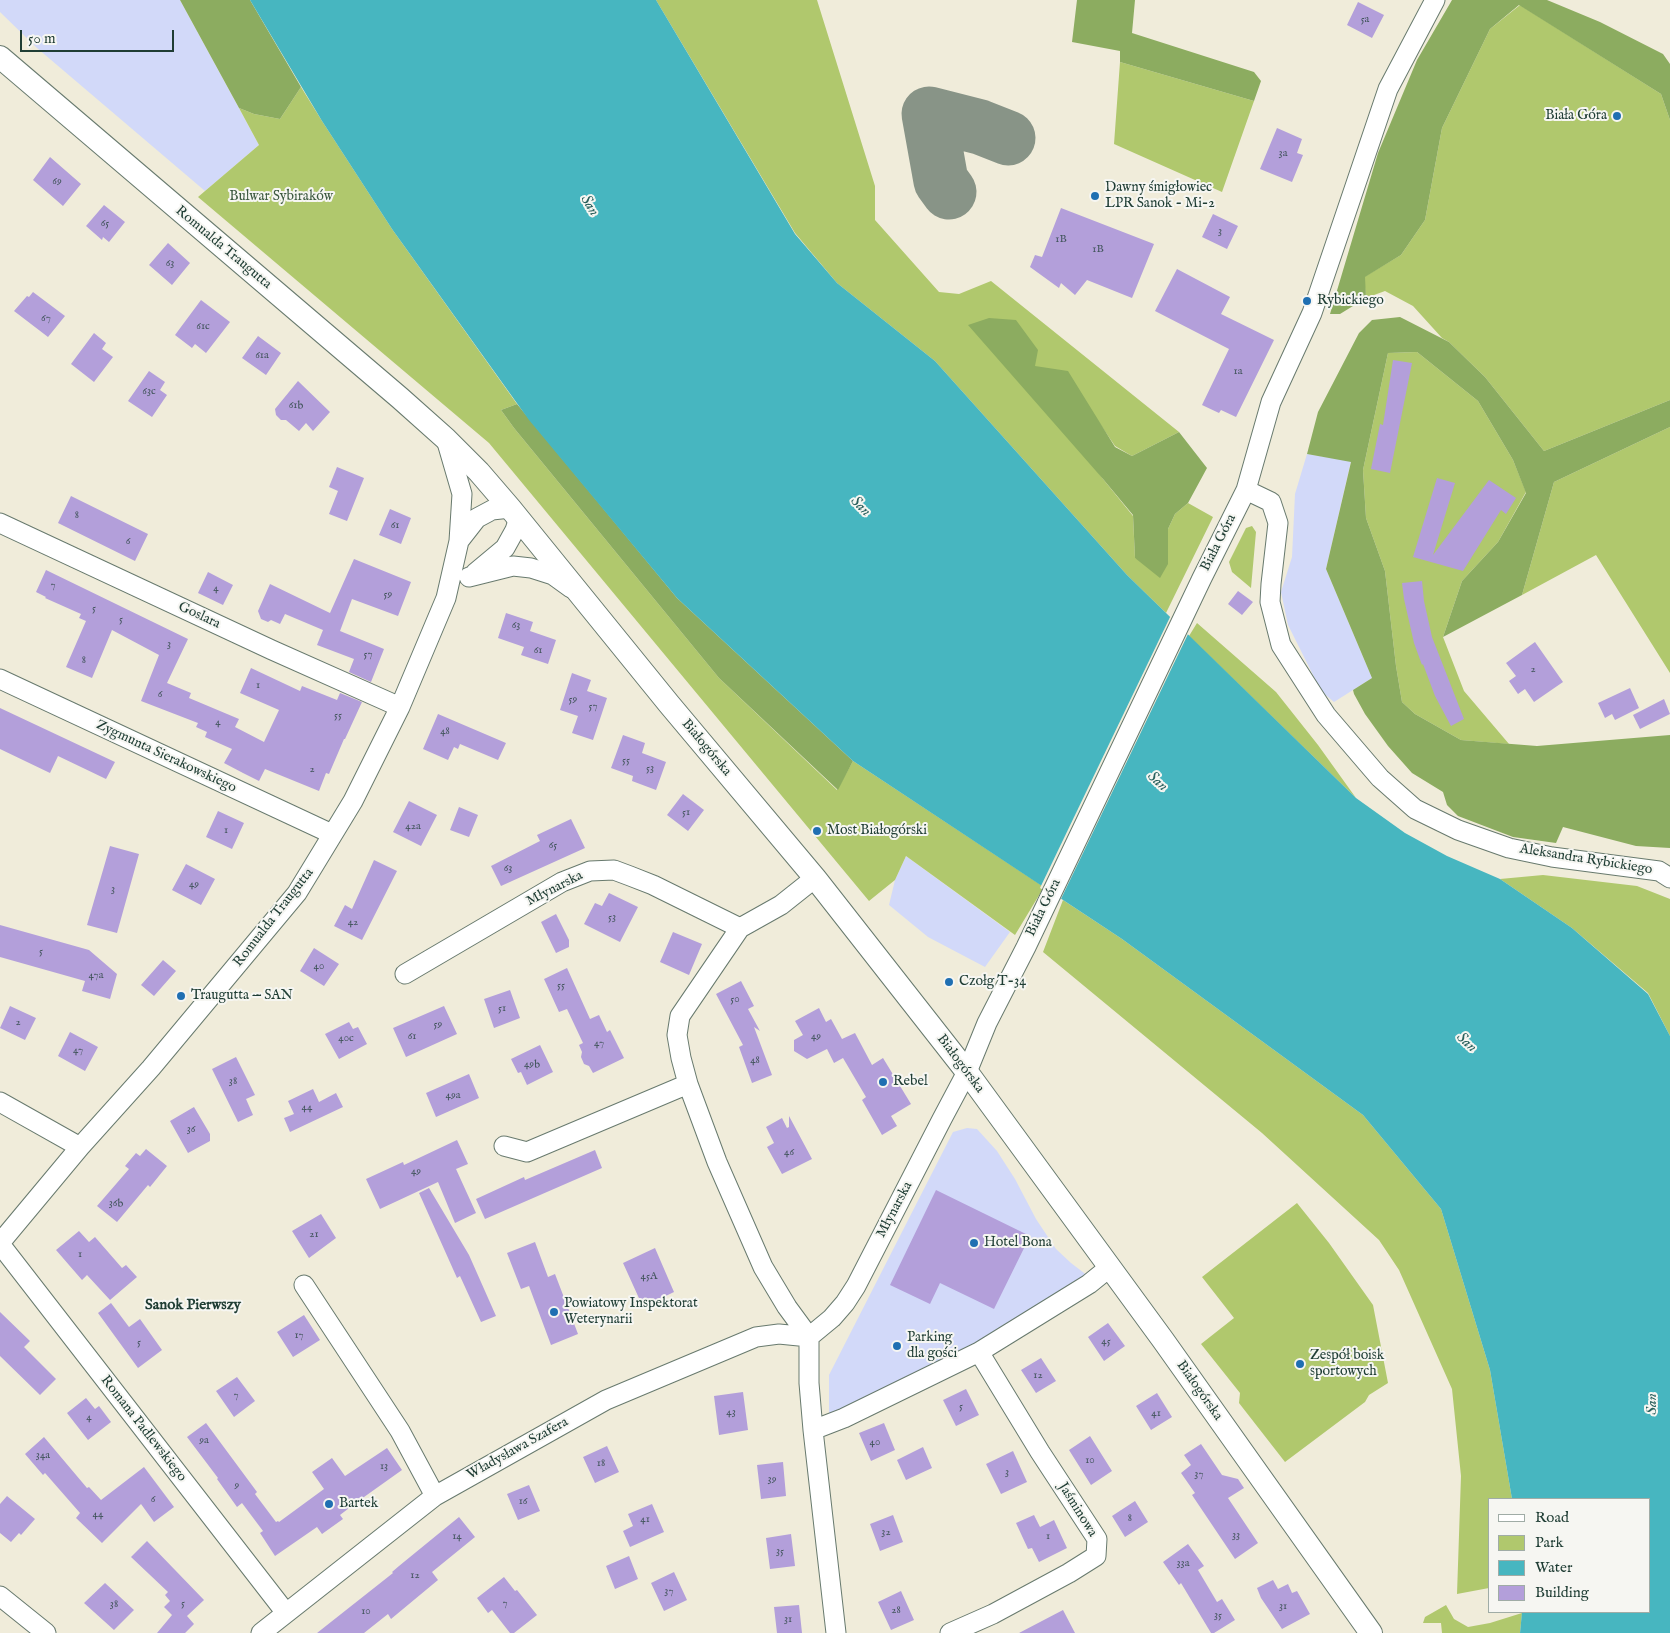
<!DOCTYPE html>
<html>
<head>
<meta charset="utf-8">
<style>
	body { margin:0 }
	#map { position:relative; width:1670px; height:1633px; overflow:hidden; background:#f0ecda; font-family:"IM FELL English",serif }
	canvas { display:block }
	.legend { position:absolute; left:1488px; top:1498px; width:162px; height:115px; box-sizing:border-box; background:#f6f6f2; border:1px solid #a0aca6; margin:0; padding:6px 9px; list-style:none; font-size:15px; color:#1f3d34 }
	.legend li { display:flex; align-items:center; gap:10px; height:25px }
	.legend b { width:25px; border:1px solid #a0aca6 }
	.scale { position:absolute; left:20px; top:30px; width:154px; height:22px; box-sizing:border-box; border:2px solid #1f3d34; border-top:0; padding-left:6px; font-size:15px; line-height:18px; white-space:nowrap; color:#1f3d34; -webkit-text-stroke:4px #f6f6f2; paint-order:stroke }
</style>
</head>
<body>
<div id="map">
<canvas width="1670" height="1633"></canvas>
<ul class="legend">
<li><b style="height:6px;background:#fff"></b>Road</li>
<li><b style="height:14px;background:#b0c86d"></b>Park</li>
<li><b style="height:14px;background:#47b6c0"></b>Water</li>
<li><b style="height:14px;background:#b39fda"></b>Building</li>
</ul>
<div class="scale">50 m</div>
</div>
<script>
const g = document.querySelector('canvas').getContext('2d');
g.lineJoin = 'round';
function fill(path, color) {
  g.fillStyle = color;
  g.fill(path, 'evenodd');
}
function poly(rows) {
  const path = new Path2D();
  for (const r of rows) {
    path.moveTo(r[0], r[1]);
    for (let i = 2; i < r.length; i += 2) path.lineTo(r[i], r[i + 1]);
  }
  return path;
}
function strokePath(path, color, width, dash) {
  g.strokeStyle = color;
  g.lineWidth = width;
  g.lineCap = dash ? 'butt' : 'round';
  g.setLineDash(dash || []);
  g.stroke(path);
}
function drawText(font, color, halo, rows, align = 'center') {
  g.font = font + ' "IM FELL English",serif';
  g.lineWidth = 4;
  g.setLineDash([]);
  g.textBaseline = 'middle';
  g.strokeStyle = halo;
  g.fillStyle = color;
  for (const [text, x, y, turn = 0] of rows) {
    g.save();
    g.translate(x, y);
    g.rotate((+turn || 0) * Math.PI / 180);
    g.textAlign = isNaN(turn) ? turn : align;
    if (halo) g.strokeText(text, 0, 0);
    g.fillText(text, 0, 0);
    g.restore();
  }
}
const built = poly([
	[0,0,180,0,259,145,205,191,37,48,0,12],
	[1307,454,1351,461,1326,569,1372,678,1334,702,1321,691,1288,625,1281,592,1292,557,1295,494],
	[906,856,1010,932,985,967,928,937,889,905,895,880],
	[967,1128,977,1129,997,1151,1015,1179,1036,1219,1056,1249,1071,1263,1088,1276,999,1332,829,1417,829,1375,953,1132]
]);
const green = poly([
	[656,0,817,0,875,186,875,220,939,292,959,294,991,281,1179,432,1132,456,1115,446,1096,418,1034,366,989,318,1103,479,1133,516,1135,558,1168,564,1168,529,1175,514,1188,503,1213,517,1166,613,1127,575,935,361,837,283,795,233],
	[1520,5,1661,94,1670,120,1670,400,1544,451,1485,377,1449,342,1442,338,1413,306,1385,291,1366,298,1364,277,1401,255,1425,220,1442,128,1490,29],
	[1120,62,1254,101,1222,192,1114,144],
	[301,87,322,121,392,229,517,404,501,410,514,428,719,678,837,790,853,761,1044,887,1015,935,906,856,895,880,869,901,489,443,198,197,259,145,239,108,254,114,280,119],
	[1417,352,1478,401,1513,460,1526,492,1498,542,1462,581,1443,637,1464,691,1509,744,1461,740,1415,714,1402,702,1396,666,1385,571,1366,518,1363,470,1388,353],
	[1670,427,1670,673,1596,555,1522,595,1554,482],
	[1252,526,1256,532,1251,588,1232,572,1229,562,1246,528],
	[1197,623,1276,692,1318,745,1356,798,1189,636],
	[1543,875,1637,886,1670,899,1670,1036,1648,993,1572,928,1500,879],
	[1063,900,1122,939,1363,1115,1441,1209,1490,1370,1512,1499,1489,1499,1489,1588,1457,1594,1461,1476,1452,1389,1399,1270,1379,1240,1262,1133,1043,952],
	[1297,1203,1329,1243,1373,1305,1388,1383,1369,1395,1365,1402,1285,1462,1239,1403,1240,1393,1201,1344,1234,1318,1202,1277],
	[1446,1605,1454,1619,1468,1627,1490,1623,1522,1613,1520,1633,1442,1633,1441,1623,1423,1623,1425,1617]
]);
const forest = poly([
	[180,0,250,0,301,87,280,119,254,114,239,108],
	[1077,0,1135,0,1132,33,1254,72,1261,81,1254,101,1120,62,1120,51,1072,42],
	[1452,0,1547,0,1600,22,1663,54,1670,64,1670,120,1661,94,1519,5,1490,29,1442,128,1425,220,1401,255,1365,277,1366,298,1340,314,1330,314,1378,153,1417,60],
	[1400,317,1449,342,1485,377,1544,451,1670,400,1670,427,1554,482,1522,595,1443,637,1462,581,1498,542,1526,493,1513,460,1478,401,1417,352,1388,353,1363,470,1366,518,1385,571,1396,666,1402,702,1415,714,1461,740,1537,746,1670,735,1670,848,1636,846,1563,827,1556,843,1513,837,1458,816,1447,805,1443,792,1412,773,1388,746,1365,714,1354,694,1353,690,1372,678,1326,569,1351,462,1307,454,1318,412,1359,333,1372,320],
	[989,318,1016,320,1038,350,1035,366,1068,371,1115,447,1132,456,1179,432,1207,468,1188,503,1175,514,1168,529,1168,564,1160,578,1135,558,1133,515,1103,479,968,325],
	[517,404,677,598,853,761,838,790,719,678,514,428,501,410]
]);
const water = poly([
	[250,0,656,0,795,234,837,283,935,361,1127,575,1356,798,1405,833,1447,856,1500,879,1572,928,1648,994,1670,1036,1670,1633,1520,1633,1522,1612,1649,1612,1649,1499,1512,1499,1490,1370,1441,1209,1363,1115,1122,939,853,761,677,598,529,420,392,229,322,121]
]);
const pier = poly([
	[1171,615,1189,632,1060,901,1040,888]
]);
const taxiway = poly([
	[949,192,941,181,929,114,980,127,1008,138]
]);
const building = poly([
	[1358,2,1384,15,1372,38,1347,25],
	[1277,128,1302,139,1297,153,1303,155,1292,182,1260,169],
	[50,157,81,184,63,206,33,180],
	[104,205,125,222,109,242,103,237,102,240,86,226],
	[1061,208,1154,244,1132,298,1087,280,1075,295,1061,283,1059,288,1030,267,1035,255,1042,257],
	[1213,214,1238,226,1227,249,1202,237],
	[168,243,190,263,172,285,149,265],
	[1177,269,1230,297,1221,314,1274,340,1236,417,1221,410,1219,413,1202,405,1229,349,1155,311],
	[33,292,65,316,48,337,14,311,27,296,29,297],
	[201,300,230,322,206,353,195,344,192,348,175,335],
	[94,333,106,343,102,349,113,357,94,382,71,364],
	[258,336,281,353,266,375,242,358],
	[1393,360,1412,363,1390,473,1371,469,1380,424,1383,425],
	[149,371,165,382,160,390,167,395,152,417,128,401],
	[298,381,330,412,313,431,306,423,299,431,286,420,281,420,276,415,275,409],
	[337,467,364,478,347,521,329,514,338,491,329,487],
	[1437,478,1455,483,1433,555,1489,480,1516,498,1506,514,1501,510,1463,571,1413,557],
	[71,496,148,534,135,561,58,523],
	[390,509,411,518,401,544,379,535],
	[354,559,411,582,398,616,352,599,340,631,384,649,371,682,349,672,354,659,317,645,323,630,285,614,280,624,271,620,268,622,261,619,258,611,270,584,330,613],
	[46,570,188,639,167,683,191,693,189,698,239,719,235,727,264,742,279,710,240,693,251,668,300,691,302,686,337,700,340,693,362,702,345,739,344,739,329,774,326,773,319,791,265,769,259,781,243,773,224,763,232,749,205,737,207,732,196,727,198,723,141,701,159,655,112,630,92,678,66,667,86,621,79,618,81,614,45,598,46,597,36,592],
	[208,572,233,585,223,605,198,593],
	[1422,581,1424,601,1432,637,1464,719,1451,726,1435,696,1423,664,1422,665,1414,643,1404,599,1402,583],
	[1238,591,1253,602,1242,615,1228,604],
	[506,613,533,622,530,631,556,640,548,664,521,655,524,647,498,638],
	[1535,642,1563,682,1534,702,1525,689,1518,694,1509,681,1516,676,1506,663],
	[572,673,591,680,587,691,607,698,593,740,572,733,578,716,560,710],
	[1630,688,1639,708,1615,720,1612,714,1605,718,1598,703],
	[1664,699,1670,714,1640,729,1633,715],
	[0,708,115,762,106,779,58,756,50,773,0,749],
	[438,714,506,743,498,760,460,744,458,749,454,747,448,760,423,749],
	[623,735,645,743,642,753,666,762,656,790,632,781,633,776,611,768],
	[683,794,704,810,688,831,667,815],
	[409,801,437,815,421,846,393,832],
	[459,807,478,815,469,837,450,830],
	[218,811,244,823,232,849,206,837],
	[571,819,585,848,501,886,491,866,540,841,537,835],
	[110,846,139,854,117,933,87,925],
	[374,860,397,871,362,940,334,926,345,905,352,909],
	[186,864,215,879,201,905,172,890],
	[609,893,638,907,620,942,584,924,595,903,602,906],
	[556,914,569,940,569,947,556,953,541,922],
	[0,925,89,950,117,974,110,999,82,991,85,981,0,957],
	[673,932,702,944,689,975,660,962],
	[314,948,339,964,324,986,300,971],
	[163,960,176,971,154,996,141,985],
	[567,968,590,1019,599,1015,607,1032,610,1030,624,1058,593,1073,589,1066,584,1064,581,1057,582,1052,579,1045,583,1043,567,1009,559,1012,544,979],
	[741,981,754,1006,748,1009,760,1031,754,1027,772,1075,752,1083,739,1047,743,1045,716,994],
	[510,990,520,1018,494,1028,484,999],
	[10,1006,36,1018,25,1040,0,1028],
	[444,1006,457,1034,406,1057,393,1028],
	[819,1008,826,1022,831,1019,842,1039,855,1033,872,1065,883,1058,911,1104,891,1116,897,1126,882,1135,862,1100,866,1097,843,1058,834,1063,827,1049,807,1059,794,1051,794,1040,803,1035,795,1021],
	[349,1022,353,1029,358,1027,367,1044,339,1059,325,1034],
	[70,1032,98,1047,85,1071,58,1056],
	[540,1045,553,1072,527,1085,521,1072,518,1073,511,1059],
	[236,1057,255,1095,246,1099,253,1115,238,1122,212,1069],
	[469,1074,479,1098,436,1117,426,1093],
	[313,1089,319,1102,336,1093,343,1107,290,1132,284,1118,294,1114,288,1101],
	[194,1107,210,1134,210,1141,188,1153,170,1121],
	[789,1116,812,1159,782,1174,767,1147,774,1143,766,1127,782,1118,787,1128,789,1127],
	[457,1140,468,1164,456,1169,476,1213,455,1223,438,1182,380,1209,366,1179,403,1162,404,1165],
	[146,1149,167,1166,150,1187,148,1185,117,1222,97,1206,129,1169,125,1166,136,1153,140,1156],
	[595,1150,602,1168,485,1219,476,1199,524,1177,525,1180],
	[429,1188,469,1255,496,1316,481,1322,460,1276,457,1278,419,1193],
	[936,1190,1030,1236,994,1309,940,1283,930,1304,890,1285],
	[321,1214,336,1238,309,1258,292,1231],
	[79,1231,89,1242,95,1237,122,1268,126,1265,137,1277,110,1300,87,1275,82,1280,56,1250],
	[535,1242,548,1277,555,1274,578,1334,551,1345,529,1286,521,1289,507,1253],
	[655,1248,674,1292,643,1307,623,1263],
	[111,1303,129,1327,140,1319,162,1350,138,1368,98,1313],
	[0,1312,30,1341,24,1347,56,1379,40,1395,0,1356],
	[304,1315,320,1340,293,1357,277,1332],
	[1108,1323,1125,1346,1104,1361,1088,1337],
	[1041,1358,1056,1381,1036,1393,1021,1370],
	[237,1377,255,1401,234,1417,216,1391],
	[966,1389,979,1415,956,1426,943,1400],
	[743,1392,748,1430,719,1435,714,1396],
	[1157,1393,1172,1417,1151,1430,1136,1406],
	[86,1398,95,1409,99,1406,111,1422,88,1440,67,1413],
	[206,1423,257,1492,255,1494,276,1522,278,1521,279,1522,324,1489,312,1472,332,1458,345,1476,387,1448,402,1470,357,1502,340,1515,343,1519,322,1534,317,1527,275,1556,260,1533,263,1531,242,1503,237,1507,217,1479,218,1478,187,1437],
	[884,1423,895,1450,871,1461,859,1433],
	[1090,1436,1112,1471,1091,1485,1069,1450],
	[44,1437,87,1488,89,1487,101,1500,144,1467,174,1507,154,1522,141,1504,102,1543,76,1518,80,1513,45,1473,43,1475,25,1454],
	[1201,1444,1222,1475,1238,1479,1244,1488,1228,1498,1258,1543,1235,1559,1192,1495,1195,1493,1181,1473,1191,1465,1184,1455],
	[607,1446,619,1472,595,1483,583,1457],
	[923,1447,932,1468,906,1480,897,1460],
	[1013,1451,1027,1482,1001,1494,986,1464],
	[783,1462,786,1496,761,1499,757,1465],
	[529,1485,540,1511,518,1520,507,1494],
	[7,1496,35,1519,21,1535,19,1533,11,1542,0,1533,0,1504],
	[1135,1501,1148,1522,1125,1537,1112,1516],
	[652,1504,664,1532,630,1547,623,1531,633,1526,628,1514],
	[893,1515,903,1542,880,1551,870,1524],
	[1034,1515,1040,1527,1054,1520,1067,1548,1039,1562,1032,1548,1028,1549,1016,1523],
	[459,1517,475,1537,432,1572,438,1580,391,1619,388,1614,364,1633,317,1633,393,1573,392,1572,399,1566],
	[791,1534,795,1566,770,1569,766,1538],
	[147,1541,204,1600,187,1616,194,1624,185,1633,157,1633,172,1615,164,1607,170,1601,165,1595,168,1592,131,1557],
	[1188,1544,1204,1566,1198,1570,1217,1602,1222,1599,1235,1620,1214,1633,1211,1633,1181,1583,1179,1585,1163,1562],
	[629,1556,638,1579,615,1589,606,1566],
	[674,1572,687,1600,664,1611,651,1583],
	[504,1577,515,1591,517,1590,537,1615,514,1633,510,1633,492,1610,488,1613,477,1598],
	[1273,1580,1278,1589,1288,1584,1292,1593,1297,1591,1310,1614,1282,1629,1261,1598,1257,1588],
	[105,1583,134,1610,114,1630,84,1603],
	[901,1591,914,1620,891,1630,878,1602],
	[799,1605,802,1633,777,1633,774,1607],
	[1063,1610,1075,1633,1019,1633]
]);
const minor = poly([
	[1246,490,1271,502,1278,523,1271,584,1270,602,1281,645,1326,715,1380,778,1415,809,1458,830,1509,848,1552,857,1659,871,1670,878],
	[0,523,272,650,400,707],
	[459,541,477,518,492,510,510,508],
	[475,573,505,548,515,530,519,518],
	[469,577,513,566,531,568,553,575,571,588],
	[0,679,332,834],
	[815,878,781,905,740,928,680,1016,677,1035,681,1058,688,1084,717,1162,763,1267,787,1307,809,1337,809,1383,813,1430,836,1633],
	[405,974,562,882,590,871,614,870,630,876,653,885,740,928],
	[0,1102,80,1147],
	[504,1146,527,1152,688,1084],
	[0,1243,80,1147,151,1068,297,893,353,801,400,707,446,598,459,541,462,494,446,439],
	[0,1244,286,1613],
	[304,1285,400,1431,435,1496],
	[809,1337,832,1318,845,1303,856,1286,942,1119,967,1072,987,1023,1026,947,1202,578,1246,490,1271,402,1312,313,1388,89,1435,0],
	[813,1430,844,1418,979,1352,1089,1284,1110,1267],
	[0,1596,46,1633],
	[261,1633,435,1496,606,1400,756,1337,779,1334,809,1337],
	[950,1633,993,1614,1069,1573,1096,1556,1097,1539,1040,1452,979,1352]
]);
const tertiary = poly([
	[0,57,400,398,446,439,479,472,510,508,669,704,815,878,967,1072,1163,1340,1371,1633]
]);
const markers = [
	[1617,116,5,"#1f6fb2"],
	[1095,196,5,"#1f6fb2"],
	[1307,301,5,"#1f6fb2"],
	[817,831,5,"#1f6fb2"],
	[949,982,5,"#1f6fb2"],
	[181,996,5,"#1f6fb2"],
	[883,1082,5,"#1f6fb2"],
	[974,1243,5,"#1f6fb2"],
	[554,1312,5,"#1f6fb2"],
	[897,1346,5,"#1f6fb2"],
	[1300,1364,5,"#1f6fb2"],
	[329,1504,5,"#1f6fb2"]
];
const numberNames = [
	["5a",1365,20],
	["3a",1283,154],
	["69",57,182],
	["65",105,224],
	["3",1220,232],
	["1B",1061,240],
	["1B",1098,250],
	["63",170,264],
	["67",46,319],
	["61c",203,327],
	["61a",262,356],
	["1a",1238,372],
	["63c",149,392],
	["61b",296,406],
	["8",77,516],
	["61",395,526],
	["6",128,542],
	["7",53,586],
	["4",216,589],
	["59",388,595],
	["5",94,609],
	["5",121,620],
	["63",516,626],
	["3",169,645],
	["61",538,651],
	["57",368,655],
	["8",84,661],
	["2",1533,670],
	["1",258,686],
	["6",160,695],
	["59",573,700],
	["57",593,707],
	["55",338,716],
	["4",218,723],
	["48",445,732],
	["55",626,761],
	["53",650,769],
	["2",312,770],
	["51",686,813],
	["42a",413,827],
	["1",226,831],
	["65",553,846],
	["63",508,869],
	["49",194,885],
	["3",113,890],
	["53",612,918],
	["42",353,923],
	["5",41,952],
	["40",319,967],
	["47a",96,976],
	["55",561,986],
	["50",735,1000],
	["51",502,1009],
	["2",18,1023],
	["59",438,1025],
	["61",412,1037],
	["49",816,1037],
	["40c",346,1039],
	["47",599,1044],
	["47",78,1051],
	["48",755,1061],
	["49b",532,1065],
	["38",233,1082],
	["49a",453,1096],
	["44",307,1108],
	["36",191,1130],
	["46",789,1153],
	["49",416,1172],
	["36b",116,1204],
	["21",314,1235],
	["1",80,1255],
	["45A",649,1277],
	["17",299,1336],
	["45",1106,1342],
	["5",139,1343],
	["12",1038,1376],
	["7",236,1396],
	["5",961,1407],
	["43",731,1413],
	["41",1156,1414],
	["4",89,1418],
	["9a",204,1441],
	["40",875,1443],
	["34a",43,1456],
	["10",1090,1461],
	["18",601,1464],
	["13",384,1467],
	["3",1007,1473],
	["37",1199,1475],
	["39",772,1480],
	["9",237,1486],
	["6",153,1500],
	["16",523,1502],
	["44",98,1515],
	["8",1130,1519],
	["41",645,1520],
	["32",886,1533],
	["33",1236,1536],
	["14",457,1537],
	["1",1048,1537],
	["35",780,1552],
	["33a",1183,1564],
	["12",415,1576],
	["37",669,1592],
	["5",183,1604],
	["7",505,1604],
	["38",114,1605],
	["31",1283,1607],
	["28",896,1611],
	["10",366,1612],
	["35",1218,1616],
	["31",788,1620]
];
const poiNames = [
	["Biała Góra",1607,116,"right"],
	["Dawny śmigłowiec",1105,188],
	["LPR Sanok - Mi-2",1105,204],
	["Rybickiego",1317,301],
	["Most Białogórski",827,831],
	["Czołg T-34",959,982],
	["Traugutta — SAN",191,996],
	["Rebel",893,1082],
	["Hotel Bona",984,1243],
	["Powiatowy Inspektorat",564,1304],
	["Weterynarii",564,1320],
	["Parking",907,1338],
	["dla gości",907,1354],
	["Zespół boisk",1310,1356],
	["sportowych",1310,1372],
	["Bartek",339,1504]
];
const parkNames = [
	["Bulwar Sybiraków",281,197]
];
const streetNames = [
	["Romualda Traugutta",223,248,40],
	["Biała Góra",1219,543,-63],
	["Goslara",199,616,25],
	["Białogórska",706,748,50],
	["Zygmunta Sierakowskiego",166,757,25],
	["Aleksandra Rybickiego",1586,860,9],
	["Młynarska",555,889,-27],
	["Biała Góra",1044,908,-64],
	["Romualda Traugutta",274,918,-52],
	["Białogórska",960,1064,53],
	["Młynarska",895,1210,-62],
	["Białogórska",1199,1391,55],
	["Romana Padlewskiego",143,1429,52],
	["Władysława Szafera",518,1449,-29],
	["Jaśminowa",1077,1510,58]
];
const waterNames = [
	["San",589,206,58],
	["San",860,507,45],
	["San",1157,782,43],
	["San",1466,1043,43],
	["San",1653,1404,-90]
];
const neighbourhoodNames = [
	["Sanok Pierwszy",193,1306]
];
fill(built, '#d2d9f9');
fill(green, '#b0c86d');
fill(forest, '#8cac60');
fill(water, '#47b6c0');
fill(pier, '#f0ecda');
strokePath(taxiway, '#889487', 55);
fill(building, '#b39fda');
strokePath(minor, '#687a6e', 21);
strokePath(tertiary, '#687a6e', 24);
strokePath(minor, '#fff', 19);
strokePath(tertiary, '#fff', 22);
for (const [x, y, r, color] of markers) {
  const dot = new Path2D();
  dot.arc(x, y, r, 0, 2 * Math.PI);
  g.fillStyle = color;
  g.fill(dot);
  strokePath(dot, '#f6f6f2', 2);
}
drawText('11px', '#44565e', null, numberNames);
drawText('14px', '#1f3d34', '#f6f6f2', poiNames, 'left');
drawText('14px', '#3c593f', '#f6f6f2', parkNames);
drawText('14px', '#1f3d34', '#f6f6f2', streetNames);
drawText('italic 15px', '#2b615e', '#f6f6f2', waterNames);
drawText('bold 15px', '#1f3d34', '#f6f6f2', neighbourhoodNames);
</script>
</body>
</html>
